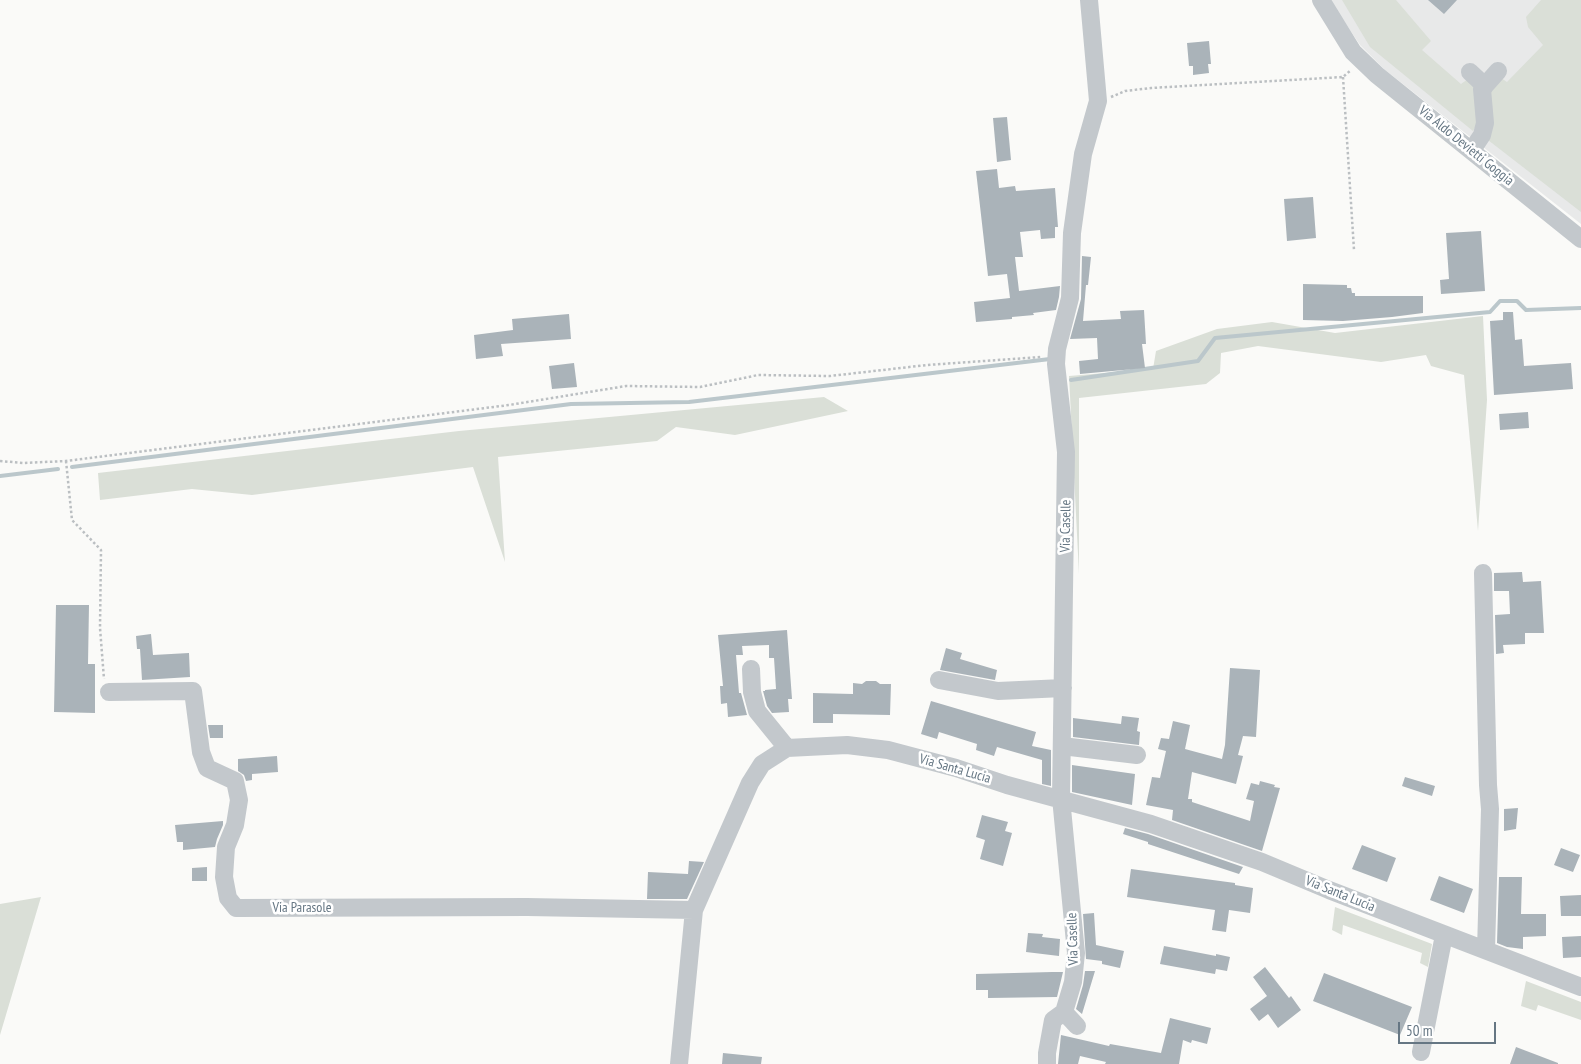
<!DOCTYPE html>
<html>
<head>
<meta charset="utf-8">
<style>
	body { margin:0 }
	#map { position:relative; width:1581px; height:1064px; overflow:hidden; background:#fafaf8; font-family:"PT Sans Narrow",sans-serif }
	canvas { display:block }
	.scale { position:absolute; left:1398px; top:1022px; width:98px; height:22px; box-sizing:border-box; border:2px solid #657683; border-top:0; padding-left:6px; font-size:15px; line-height:18px; white-space:nowrap; color:#657683; -webkit-text-stroke:4px #fff; paint-order:stroke }
</style>
</head>
<body>
<div id="map">
<canvas width="1581" height="1064"></canvas>
<div class="scale">50 m</div>
</div>
<script>
const g = document.querySelector('canvas').getContext('2d');
g.lineJoin = 'round';
function fill(path, color) {
  g.fillStyle = color;
  g.fill(path, 'evenodd');
}
function poly(rows) {
  const path = new Path2D();
  for (const r of rows) {
    path.moveTo(r[0], r[1]);
    for (let i = 2; i < r.length; i += 2) path.lineTo(r[i], r[i + 1]);
  }
  return path;
}
function strokePath(path, color, width, dash) {
  g.strokeStyle = color;
  g.lineWidth = width;
  g.lineCap = dash ? 'butt' : 'round';
  g.setLineDash(dash || []);
  g.stroke(path);
}
function drawText(font, color, halo, rows, align = 'center') {
  g.font = font + ' "PT Sans Narrow",sans-serif';
  g.lineWidth = 5;
  g.setLineDash([]);
  g.textBaseline = 'middle';
  g.strokeStyle = halo;
  g.fillStyle = color;
  for (const [text, x, y, turn = 0] of rows) {
    g.save();
    g.translate(x, y);
    g.rotate((+turn || 0) * Math.PI / 180);
    g.textAlign = isNaN(turn) ? turn : align;
    if (halo) g.strokeText(text, 0, 0);
    g.fillText(text, 0, 0);
    g.restore();
  }
}
const built = poly([
	[1330,0,1581,0,1581,224,1385,70,1360,45]
]);
const green = poly([
	[1342,0,1396,0,1431,41,1422,50,1461,84,1468,79,1476,85,1476,126,1473,131,1370,47],
	[1541,0,1581,0,1581,212,1488,140,1493,126,1489,90,1498,76,1507,82,1543,45,1528,27,1526,17],
	[1483,316,1487,400,1478,531,1464,375,1431,366,1426,355,1381,362,1258,346,1221,353,1220,373,1206,384,1079,398,1079,574,1069,376,1153,369,1156,351,1217,329,1272,322,1335,333],
	[824,397,848,411,735,435,676,427,657,441,498,457,505,562,473,467,252,495,192,489,100,500,98,473,459,431],
	[41,897,0,1035,0,904],
	[1335,907,1432,944,1428,967,1420,963,1422,953,1343,925,1342,935,1332,930],
	[1526,981,1581,1002,1581,1020,1538,1005,1536,1011,1521,1006]
]);
const stream = poly([
	[1071,380,1198,361,1215,338,1490,312,1500,301,1517,301,1526,310,1581,308],
	[72,467,571,404,689,402,1050,359],
	[0,476,58,469]
]);
const building = poly([
	[1428,0,1457,0,1444,14],
	[1209,41,1211,64,1208,64,1209,73,1193,75,1193,66,1189,66,1187,43],
	[1007,117,1011,160,997,162,993,118],
	[997,169,999,188,1015,186,1016,191,1055,188,1058,227,1055,227,1055,238,1041,239,1040,230,1020,232,1023,257,1015,257,1019,291,1060,286,1059,297,1056,310,1033,313,1034,315,1012,317,1012,319,976,322,974,302,1010,298,1007,274,988,276,976,171],
	[1313,197,1316,238,1287,241,1284,199],
	[1481,231,1485,291,1441,294,1440,280,1449,279,1446,233],
	[1082,256,1091,257,1088,285,1086,285,1083,321,1121,319,1120,311,1144,310,1146,344,1142,344,1145,368,1080,374,1079,361,1098,359,1097,338,1070,339,1081,299],
	[1303,284,1347,285,1347,288,1351,288,1352,293,1355,293,1355,296,1423,296,1423,313,1392,317,1343,321,1303,320],
	[1503,312,1513,312,1515,340,1522,339,1524,366,1571,363,1573,389,1494,395,1490,321,1503,320],
	[569,314,571,339,501,344,503,356,476,359,474,335,513,330,512,319],
	[574,363,577,387,552,389,549,366],
	[1528,412,1529,428,1500,430,1499,414],
	[1522,572,1523,582,1541,581,1544,633,1525,633,1525,644,1503,645,1504,653,1496,654,1495,615,1510,614,1509,591,1494,591,1494,573],
	[56,605,89,605,88,664,95,664,95,713,54,712],
	[787,630,792,699,788,699,789,712,772,713,767,706,763,691,765,691,765,690,776,689,774,658,769,658,769,645,742,646,743,655,736,655,739,693,741,693,747,715,728,717,727,703,721,704,720,686,723,686,718,635],
	[151,634,153,655,189,653,190,677,142,680,140,649,137,649,136,636],
	[946,648,962,653,960,659,997,670,995,680,940,670],
	[1230,668,1260,670,1256,737,1243,736,1238,755,1243,756,1236,784,1192,772,1188,799,1192,799,1192,802,1250,821,1254,801,1246,799,1251,783,1259,785,1260,781,1275,785,1274,787,1280,788,1262,851,1172,820,1173,810,1146,805,1152,777,1160,778,1166,751,1158,749,1161,738,1169,739,1173,721,1190,725,1185,749,1222,759,1225,745],
	[866,681,876,681,880,684,891,684,890,715,833,714,833,723,813,723,813,693,853,694,853,683,862,684],
	[931,701,1036,732,1032,746,1051,750,1051,786,1042,784,1042,760,997,747,994,756,976,750,977,744,939,732,937,739,921,734],
	[1122,716,1139,718,1137,731,1140,732,1139,745,1073,737,1073,718,1121,724],
	[208,725,223,725,223,738,210,738],
	[277,756,278,772,252,774,252,780,246,781,244,775,238,771,238,759],
	[1072,765,1135,774,1132,805,1072,792],
	[1405,777,1435,786,1432,796,1402,786],
	[1518,808,1516,829,1504,831,1504,809],
	[982,815,1008,822,1005,831,1012,833,1003,866,980,859,985,840,976,837],
	[223,821,223,825,217,839,215,847,183,850,183,842,177,842,175,825],
	[1125,828,1148,834,1243,867,1239,874,1148,844,1148,842,1123,834],
	[1362,845,1396,858,1387,882,1352,869],
	[1561,848,1580,855,1573,872,1554,865],
	[689,861,704,862,687,899,647,899,648,872,688,874],
	[207,867,207,881,192,881,192,868],
	[1131,869,1235,883,1235,885,1253,888,1250,913,1229,910,1226,932,1212,930,1215,910,1127,897],
	[1439,876,1473,889,1464,913,1430,900],
	[1499,877,1522,877,1521,914,1546,914,1546,936,1523,937,1523,949,1507,947,1497,943],
	[1581,895,1581,916,1561,916,1560,896],
	[1094,913,1096,945,1124,951,1120,968,1102,964,1102,961,1086,959,1083,914],
	[1028,933,1043,934,1042,937,1060,939,1059,956,1026,952],
	[1581,936,1581,957,1563,958,1562,937],
	[1164,946,1216,956,1216,954,1230,957,1227,971,1216,969,1215,974,1160,964],
	[1265,967,1289,998,1291,996,1301,1010,1278,1028,1268,1014,1259,1021,1250,1009,1267,996,1253,977],
	[1085,971,1095,971,1082,1014,1076,1009,1083,985],
	[1052,972,1063,972,1057,997,988,998,988,990,976,990,976,974],
	[1324,973,1412,1007,1400,1035,1313,1001],
	[1170,1018,1211,1028,1207,1044,1192,1040,1191,1043,1183,1040,1179,1064,1105,1064,1106,1062,1080,1056,1078,1064,1058,1064,1061,1035,1109,1046,1110,1044,1161,1053],
	[1516,1047,1558,1063,1558,1064,1510,1064],
	[723,1053,762,1057,761,1064,722,1064]
]);
const path = poly([
	[1343,77,1354,250],
	[1111,97,1125,91,1151,88,1343,77,1351,70],
	[0,461,23,463,66,461,509,405,626,386,700,387,758,375,830,376,927,365,1041,357],
	[66,461,72,520,101,550,100,628,104,679]
]);
const minor = poly([
	[1321,0,1353,52,1377,75,1581,239],
	[1470,72,1485,86],
	[1472,150,1482,135,1485,123,1482,89,1498,71],
	[1483,573,1488,785,1490,809,1486,950],
	[751,669,752,692,757,711,787,748],
	[939,680,998,691,1063,688],
	[109,692,193,691,201,752,207,768,235,781,239,800,235,825,226,847,224,877,228,898,236,908,527,907,694,910],
	[1062,746,1137,755],
	[1077,1026,1064,1012,1073,982,1076,953,1061,798,1066,452,1056,364,1057,349,1070,298,1072,233,1083,154,1098,101,1089,0],
	[1421,1052,1444,935],
	[679,1064,694,910,750,783,762,764,787,748,847,745,888,750,956,768,1007,785,1151,824,1262,862,1329,890,1581,987],
	[1047,1064,1047,1053,1053,1020,1064,1012]
]);
const streetNames = [
	["Via Aldo Devietti Goggia",1466,146,39],
	["Via Caselle",1066,526,-89],
	["Via Santa Lucia",955,769,16],
	["Via Santa Lucia",1340,894,22],
	["Via Parasole",302,908],
	["Via Caselle",1073,939,-92]
];
fill(built, '#e8e9e9');
fill(green, '#dadfd7');
strokePath(stream, '#bbc7cb', 4);
fill(building, '#aab3b9');
strokePath(path, '#bbbfc2', 2.5, [2.5, 2.5]);
strokePath(minor, '#c3c8cc', 18);
drawText('14px', '#657683', '#fff', streetNames);
</script>
</body>
</html>
